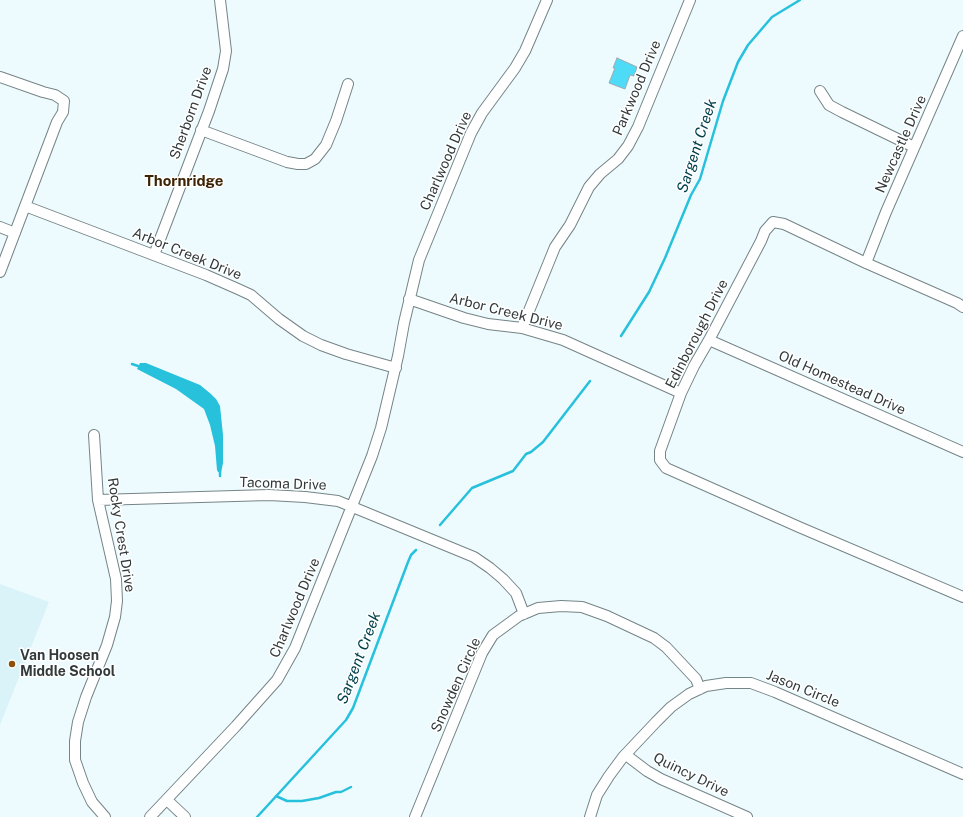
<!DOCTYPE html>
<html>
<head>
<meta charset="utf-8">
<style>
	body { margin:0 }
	canvas { display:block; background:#eefbfe }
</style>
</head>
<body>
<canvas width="963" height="817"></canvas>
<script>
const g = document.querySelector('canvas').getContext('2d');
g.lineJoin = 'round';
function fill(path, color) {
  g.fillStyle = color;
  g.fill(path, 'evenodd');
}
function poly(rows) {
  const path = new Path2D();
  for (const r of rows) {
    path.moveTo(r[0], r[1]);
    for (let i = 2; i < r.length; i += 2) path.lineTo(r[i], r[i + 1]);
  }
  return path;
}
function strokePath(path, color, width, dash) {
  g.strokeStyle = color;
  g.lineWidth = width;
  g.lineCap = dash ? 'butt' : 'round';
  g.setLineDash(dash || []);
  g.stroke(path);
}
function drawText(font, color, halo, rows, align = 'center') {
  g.font = font + ' "Public Sans",sans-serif';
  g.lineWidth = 3;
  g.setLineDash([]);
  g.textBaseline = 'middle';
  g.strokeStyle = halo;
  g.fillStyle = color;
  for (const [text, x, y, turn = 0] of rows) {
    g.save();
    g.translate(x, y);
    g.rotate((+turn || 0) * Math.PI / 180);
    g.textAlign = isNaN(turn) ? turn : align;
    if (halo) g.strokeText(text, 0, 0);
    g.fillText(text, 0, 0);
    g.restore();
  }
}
const built = poly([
	[0,584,49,602,0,725]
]);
const water = poly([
	[140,363,146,363,200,385,211,394,216,399,220,406,223,435,223,463,221,473,218,472,217,470,215,446,210,425,204,409,176,389,137,369]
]);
const stream = poly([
	[621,336,649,292,665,258,691,195,700,179,723,101,738,62,748,45,772,17,800,0],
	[132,364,138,366],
	[220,472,220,476],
	[440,525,472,488,513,471,526,454,531,452,543,442,590,381],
	[276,796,287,801,302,801,319,798,336,792,341,792,351,787],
	[257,817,346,720,353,708,408,562,411,555,416,550]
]);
const building = poly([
	[617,58,637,67,634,76,630,75,625,89,609,83,615,68,613,68,617,58]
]);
const minor = poly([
	[0,77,43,92,55,95,64,101,63,112,57,122,0,272],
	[820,91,829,105,842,112,914,147],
	[201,130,287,162,298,164,306,164,315,159,326,145,336,121,348,84],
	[25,206,206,275,238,289,251,295,279,319,303,336,321,345,346,354,396,368],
	[0,227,15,233],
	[154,255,209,111,223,69,226,51,220,0],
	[866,263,886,212,963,36],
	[409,299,464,318,488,324,522,328,563,340,681,393],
	[963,307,957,303,866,263,784,224,773,222,765,231,761,241,709,340,694,366,681,393,660,451,660,460,666,468,799,527,963,597],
	[522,328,555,247,570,225,589,187,600,174,618,159,628,146,638,127,690,0],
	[709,340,963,452],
	[94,435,98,500,116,579,117,601,115,617,107,645,86,697,78,722,75,741,75,760,83,783,92,802,105,817],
	[98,500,269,495,305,497,338,501,474,557,490,568,503,579,516,593,524,614],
	[626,755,647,771,661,779,747,817],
	[167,800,185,817],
	[150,817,236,726,277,680,295,648,372,456,381,428,398,356,404,323,419,260,471,133,482,113,515,68,525,51,547,0],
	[415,817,482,653,493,635,519,616,538,608,561,606,582,607,607,616,654,638,666,647,696,679,700,689],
	[590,817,597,795,609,776,623,757,656,722,671,707,689,694,706,686,726,683,751,683,775,692,963,774]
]);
const markers = [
	[12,664,4,"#8c520b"]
];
const streetNames = [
	["Parkwood Drive",637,88,-67],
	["Sherborn Drive",191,113,-70],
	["Newcastle Drive",901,144,-66],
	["Charlwood Drive",446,161,-66],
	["Arbor Creek Drive",187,254,22],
	["Arbor Creek Drive",506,312,14],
	["Edinborough Drive",697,334,-63],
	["Old Homestead Drive",842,383,24],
	["Tacoma Drive",283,484,2],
	["Rocky Crest Drive",121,535,81],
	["Charlwood Drive",295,608,-67],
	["Snowden Circle",456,685,-66],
	["Jason Circle",803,689,22],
	["Quincy Drive",691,775,26]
];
const poiNames = [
	["Van Hoosen",20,656],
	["Middle School",20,672]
];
const waterNames = [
	["Sargent Creek",697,146,-72],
	["Sargent Creek",359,658,-69]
];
const neighbourhoodNames = [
	["Thornridge",184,181]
];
fill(built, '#d9f3f9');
fill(water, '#27c1dc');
strokePath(stream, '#27c1dc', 2.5);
fill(building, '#4edbf7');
strokePath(building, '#9cabaf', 1);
strokePath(minor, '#758487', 12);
strokePath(minor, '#fff', 10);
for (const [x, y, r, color] of markers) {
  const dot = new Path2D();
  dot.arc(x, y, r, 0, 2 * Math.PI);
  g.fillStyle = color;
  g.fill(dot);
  strokePath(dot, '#fff', 1.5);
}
drawText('14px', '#32393a', '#fff', streetNames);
drawText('bold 14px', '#32393a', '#fff', poiNames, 'left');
drawText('italic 15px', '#00414c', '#fff', waterNames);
drawText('bold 15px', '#3d2203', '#fff', neighbourhoodNames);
</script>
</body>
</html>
